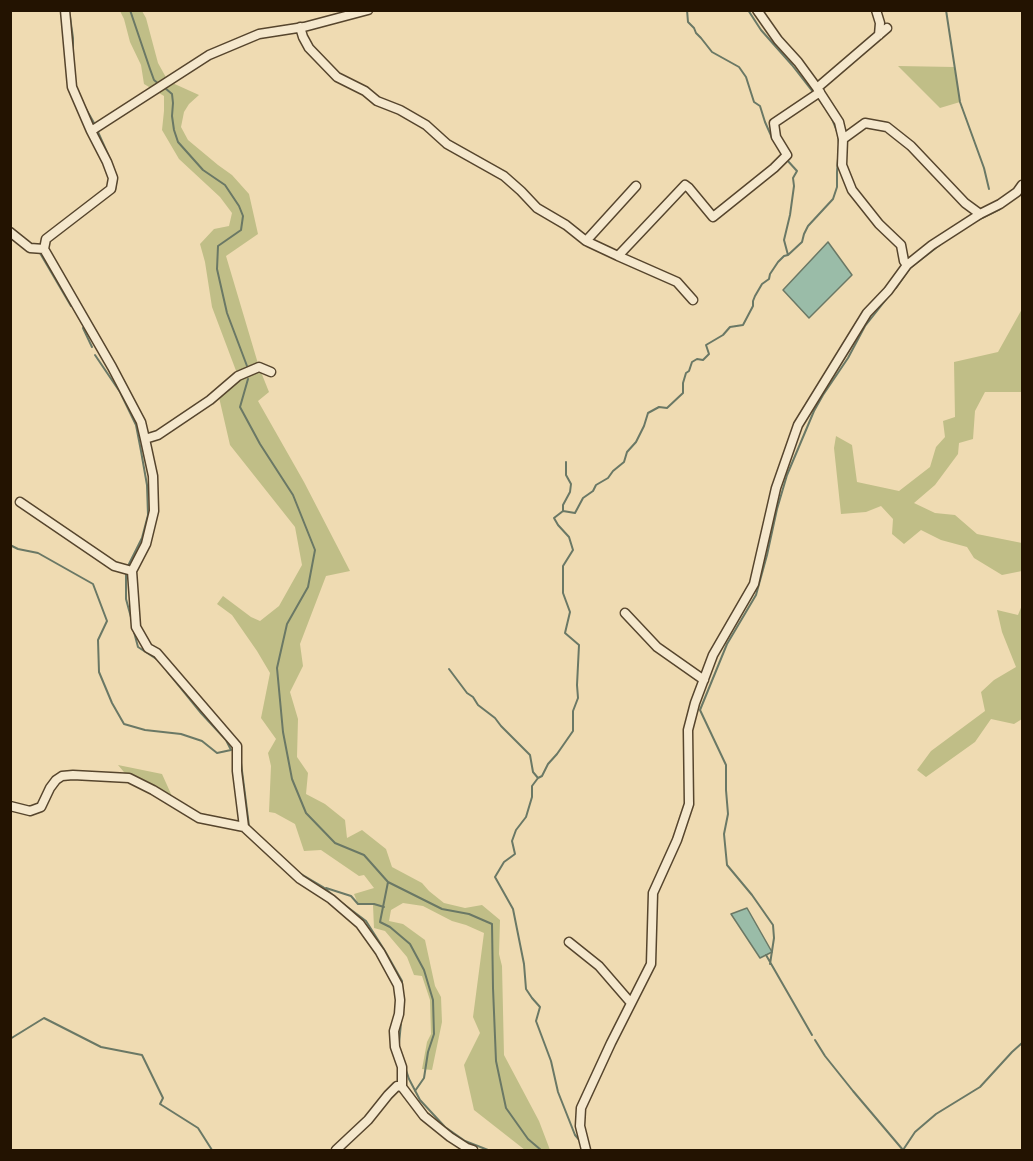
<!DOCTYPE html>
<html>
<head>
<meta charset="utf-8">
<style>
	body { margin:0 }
	#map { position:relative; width:1033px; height:1161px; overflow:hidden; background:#efdbb2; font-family:"IM FELL DW Pica",serif }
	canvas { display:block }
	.frame { position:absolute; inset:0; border:12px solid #231301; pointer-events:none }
</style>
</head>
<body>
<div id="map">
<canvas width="1033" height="1161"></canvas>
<div class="frame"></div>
</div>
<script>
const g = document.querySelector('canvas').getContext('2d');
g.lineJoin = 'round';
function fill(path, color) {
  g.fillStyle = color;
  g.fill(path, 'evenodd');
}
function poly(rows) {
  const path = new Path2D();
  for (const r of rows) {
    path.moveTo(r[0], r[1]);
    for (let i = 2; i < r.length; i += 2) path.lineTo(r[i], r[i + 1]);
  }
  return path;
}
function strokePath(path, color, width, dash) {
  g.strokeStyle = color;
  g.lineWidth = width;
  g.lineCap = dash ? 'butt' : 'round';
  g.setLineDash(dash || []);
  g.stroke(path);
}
const green = poly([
	[120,11,142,11,146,18,158,63,168,81,199,95,189,104,184,112,181,127,188,140,218,165,232,175,249,194,258,234,226,256,259,367,269,392,258,401,304,482,350,571,326,576,300,644,303,666,290,692,298,719,297,757,308,773,306,794,325,804,345,820,347,838,362,830,386,849,392,867,422,883,429,891,444,903,465,908,482,905,500,920,499,954,502,966,504,1055,539,1121,550,1150,525,1150,474,1110,464,1065,480,1033,473,1017,484,933,466,925,452,921,423,906,403,903,391,910,389,921,403,924,425,940,435,986,441,997,442,1022,432,1070,422,1069,427,1042,431,1034,430,1000,422,976,414,975,407,957,385,931,374,928,373,905,358,904,354,894,374,888,364,875,359,876,321,850,304,851,295,824,275,813,269,812,271,766,268,753,276,739,261,718,270,673,257,651,232,615,217,604,223,596,251,617,260,621,279,606,302,565,295,527,230,445,218,393,238,376,212,307,205,262,200,244,214,229,229,226,232,213,220,197,179,159,162,130,164,111,164,96,144,84,141,65,130,42,124,19],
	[898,66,954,67,960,102,940,108],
	[1022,309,1022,392,985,392,975,411,973,439,959,443,958,454,935,485,914,503,935,513,955,515,977,534,1022,543,1022,572,1022,571,1002,575,974,558,967,547,941,540,921,530,904,544,892,534,893,519,881,506,866,512,841,514,834,448,836,436,852,445,857,482,899,491,930,467,936,447,945,437,943,421,955,417,954,362,998,352],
	[1022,605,1022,719,1014,724,991,719,975,742,926,777,917,770,931,751,985,711,981,692,994,680,1016,667,1002,632,997,610,1018,615],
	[118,765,162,774,176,805,129,778]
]);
const water = poly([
	[828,242,852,275,809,318,783,290,828,242],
	[747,908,772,952,760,958,731,914,747,908]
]);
const stream = poly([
	[130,10,150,69,154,80,160,85],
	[687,10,688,22,694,28,696,33,701,38,712,52,739,67,746,77,754,102,760,106,765,122,773,140],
	[748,10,761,30,792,65,813,92],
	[946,10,960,102,984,168,989,189],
	[70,17,73,38,73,59],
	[165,88,172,94,173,103,172,116,174,130,178,142,203,170,225,185,239,206,243,216,241,230,218,246,217,269,227,313,247,366],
	[818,98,826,109],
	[85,107,94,123],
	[98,132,111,161],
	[787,160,797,171,793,178,794,186,790,215,784,240,788,255],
	[115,190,117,178,116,175],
	[976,221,1000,209],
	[35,252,40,253,71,306],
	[896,288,910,268,941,244],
	[83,328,92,347],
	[95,355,120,392,136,425,141,451,147,485,148,515,142,538,128,566],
	[248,379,240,407,260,444,293,495,315,550,308,587,287,624,277,668,283,732,292,779,306,813,335,843,364,855,388,882,442,909,469,914,492,924,493,988,496,1061,506,1108,528,1139,541,1150],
	[566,462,566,475,571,484,570,492,563,505,563,511,554,518,558,525,569,537,573,550,563,566,563,593,570,612,565,633,579,645,577,685,578,698,573,711,573,731,557,754,548,764,542,776,538,778,532,786,532,797,526,817,516,830,512,841,515,854,504,862,495,877,513,909,524,964,526,989,532,998,540,1007,536,1021,551,1061,558,1092,575,1135,581,1142],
	[563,511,575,513,583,498,593,491,596,485,608,478,613,471,624,462,627,452,636,442,644,426,648,413,659,407,667,408,683,393,683,383,686,373,689,371,692,362,697,359,703,360,709,354,706,345,723,335,730,327,743,325,753,306,753,301,755,296,762,284,769,279,770,274,778,262,784,256,788,255,802,242,804,234,808,226,833,199,837,187,837,172,839,145,838,134,832,119],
	[10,545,18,549,38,553,93,584,107,621,98,640,99,672,112,703,124,724,145,730,181,734,202,741,217,753,231,750,226,740,201,713,167,671],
	[126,573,126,599,132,621],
	[134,632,138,647,158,660],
	[449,669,467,693,473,697,478,705,495,718,501,726,530,755,533,772,538,778],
	[241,763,249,826],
	[301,874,323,887,334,896],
	[388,882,380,922,390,927,410,944,424,970,433,1000,434,1034,428,1052,424,1078,415,1091],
	[326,888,351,896,358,904,374,904,384,907],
	[338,900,366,921,385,951,402,981,402,987],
	[766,955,812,1035],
	[770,964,774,938,773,925,752,895,727,865,724,834,728,814,726,790,726,765,700,710,727,644,756,595,767,555,777,509,787,475,814,411,823,395,848,358,865,326,892,292],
	[10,1039,44,1018,101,1047,142,1055,163,1098,160,1104,198,1128,212,1150],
	[815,1040,825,1056,853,1091,903,1150],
	[399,1044,401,1023],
	[406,1070,409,1079,420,1100,445,1127,465,1141,488,1150],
	[903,1150,915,1132,936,1114,980,1087,1012,1052,1022,1043]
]);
const street = poly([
	[65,10,72,87,91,131,209,55,259,34,304,27,368,10],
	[876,10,880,23,879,35],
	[300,27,303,37,309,48,337,77,365,91,377,101,400,110,426,125,447,144,504,176,521,191,537,208,566,225,586,241],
	[817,88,887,28],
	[843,139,865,123,887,127,911,146,965,203,980,214],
	[10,232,30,248,44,249,46,239,111,189,113,178,107,162,91,131],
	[44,249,112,367,141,422,145,439,153,476,154,511,146,544,132,571,136,627,148,648,157,653,237,746,237,771,244,827],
	[618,256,586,241,636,186],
	[907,265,932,245,963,225,980,214,1000,204,1017,192,1022,185],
	[693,300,677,282,618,256,685,185,689,188,713,217,774,168,787,155,776,137,774,123,820,92],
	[145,439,158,435,210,400,238,376,259,367,271,372],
	[20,502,114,566,132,571],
	[625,613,657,647,704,680],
	[10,806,30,811,41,807,50,788,56,780,62,776,73,775,129,778,153,790,199,818,244,827,300,879,331,899,360,924,380,952,398,985,400,1000,399,1014,394,1031,395,1047,402,1067,402,1087,424,1116,450,1137,467,1148,473,1150],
	[569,942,599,966,631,1003],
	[336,1150,368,1120,388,1095,397,1086,402,1087],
	[586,1150,580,1126,581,1108,611,1043,651,964,653,893,677,840,689,804,688,730,695,703,713,655,754,584,776,488,798,425,867,313,888,291,907,265,904,261,901,245,879,224,852,190,842,165,843,139,839,122,817,88,798,62,778,40,757,10]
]);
fill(green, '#c0be87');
fill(water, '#9abca8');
strokePath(water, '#6a7865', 1.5);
strokePath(stream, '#6a7865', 2);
strokePath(street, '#56452d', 11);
strokePath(street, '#f5e8cd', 8);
</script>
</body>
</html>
